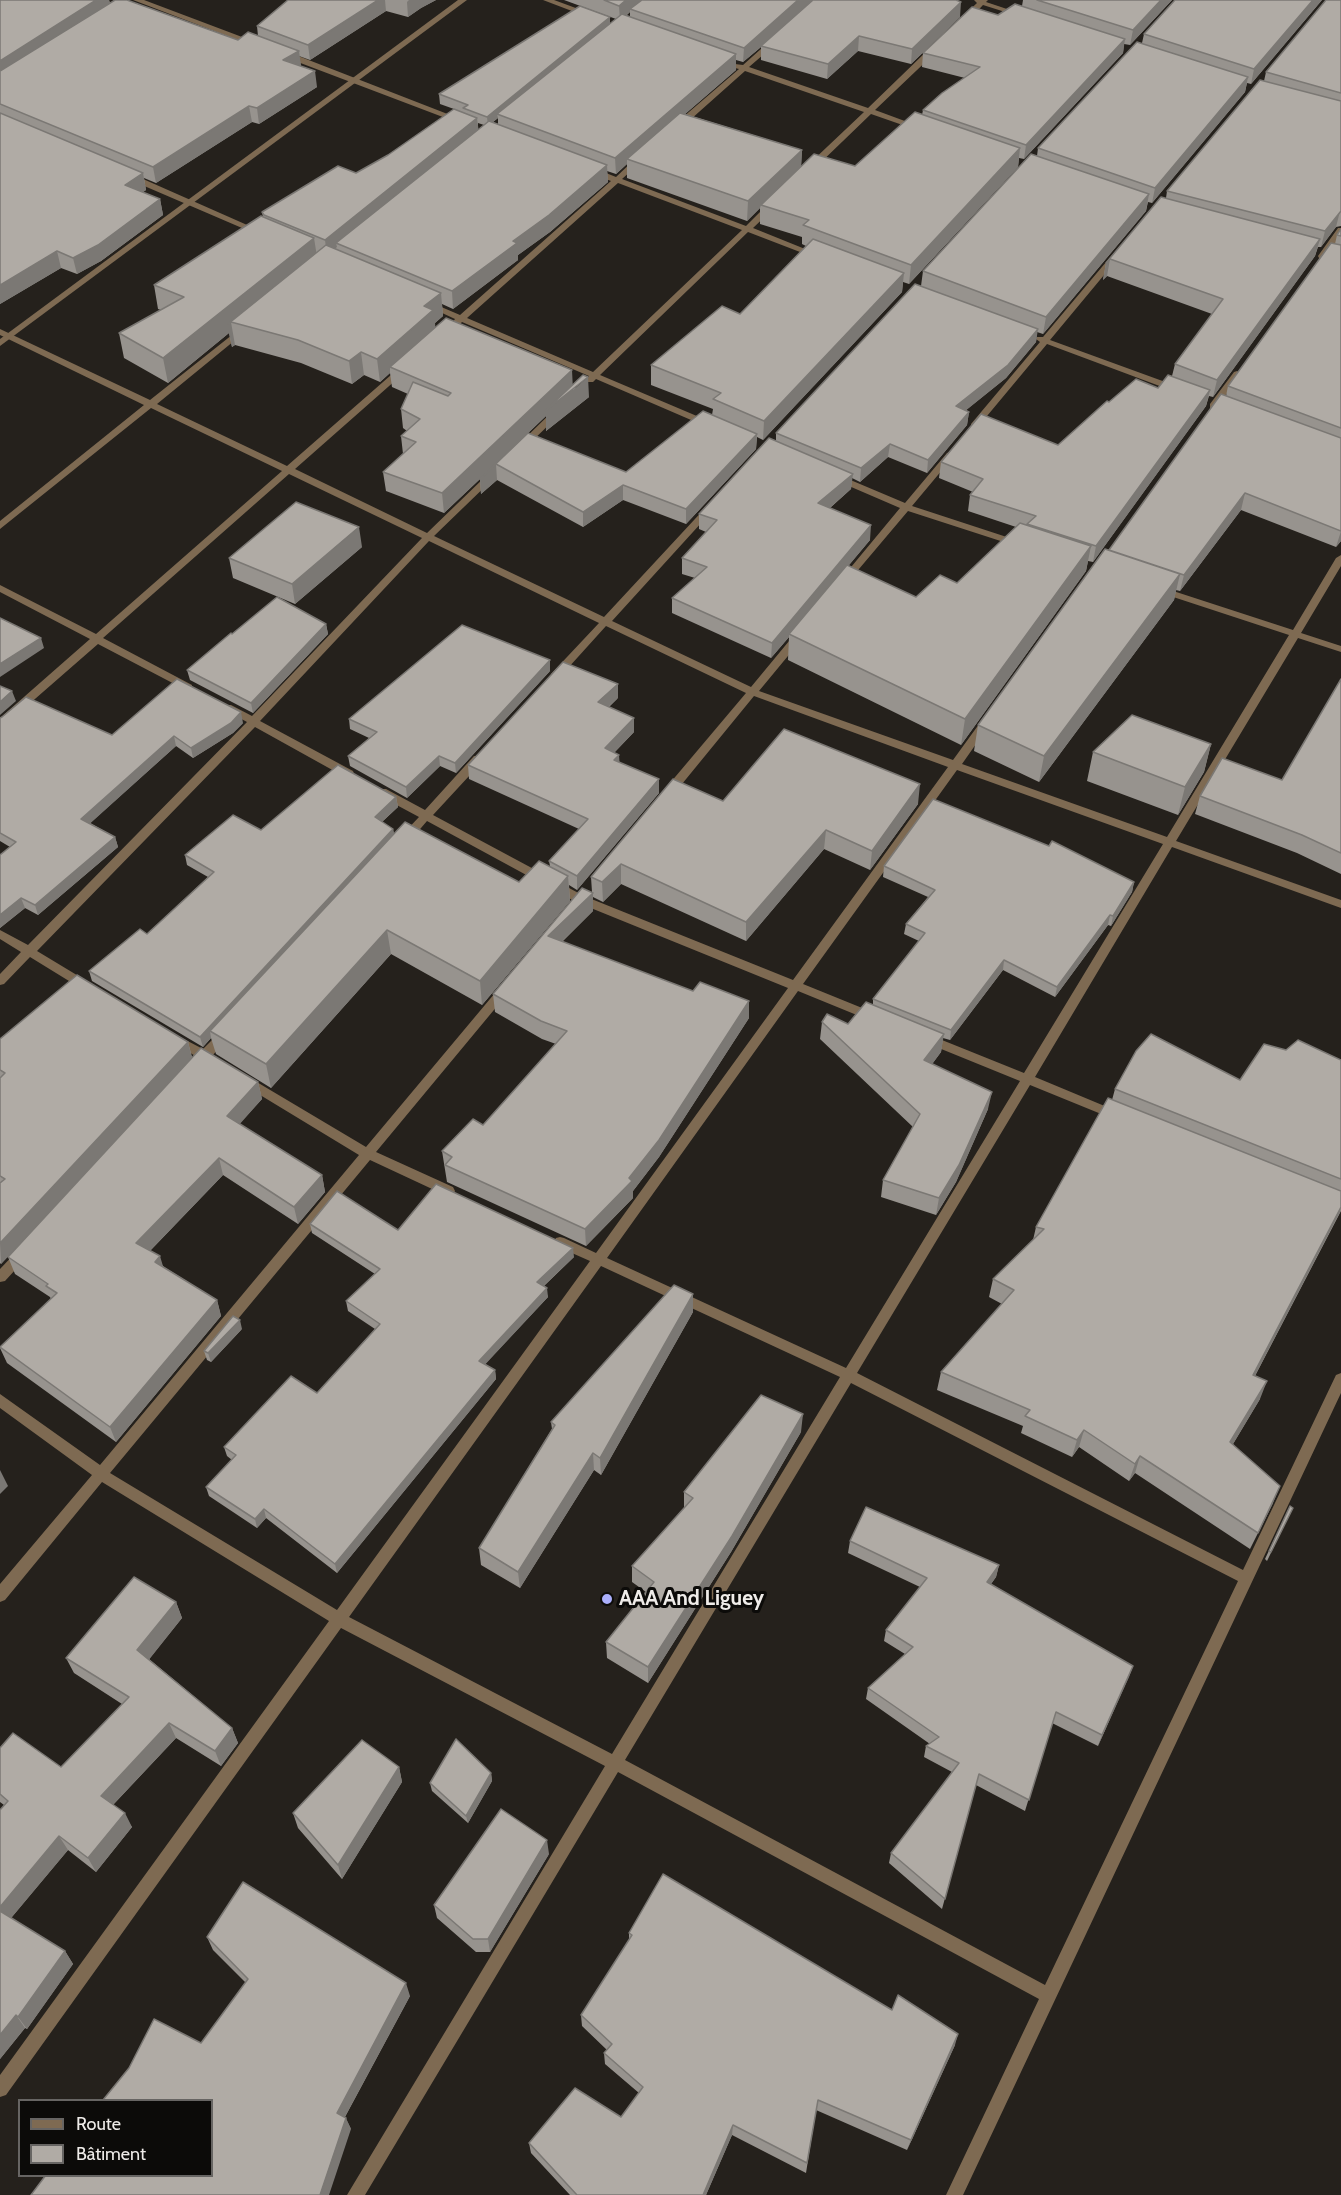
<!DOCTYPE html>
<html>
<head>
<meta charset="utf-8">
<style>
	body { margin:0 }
	#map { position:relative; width:1341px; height:2195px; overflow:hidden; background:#25211c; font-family:Cabin,sans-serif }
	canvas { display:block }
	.legend { position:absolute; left:18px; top:2099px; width:195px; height:78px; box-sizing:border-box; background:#0c0b09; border:2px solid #676563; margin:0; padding:8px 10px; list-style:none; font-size:18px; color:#efece9 }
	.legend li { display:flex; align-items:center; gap:12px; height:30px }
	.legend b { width:30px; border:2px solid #676563 }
</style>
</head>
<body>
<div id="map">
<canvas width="1341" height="2195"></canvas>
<ul class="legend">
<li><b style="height:8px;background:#7e6a52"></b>Route</li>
<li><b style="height:16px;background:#b0aba5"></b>Bâtiment</li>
</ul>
</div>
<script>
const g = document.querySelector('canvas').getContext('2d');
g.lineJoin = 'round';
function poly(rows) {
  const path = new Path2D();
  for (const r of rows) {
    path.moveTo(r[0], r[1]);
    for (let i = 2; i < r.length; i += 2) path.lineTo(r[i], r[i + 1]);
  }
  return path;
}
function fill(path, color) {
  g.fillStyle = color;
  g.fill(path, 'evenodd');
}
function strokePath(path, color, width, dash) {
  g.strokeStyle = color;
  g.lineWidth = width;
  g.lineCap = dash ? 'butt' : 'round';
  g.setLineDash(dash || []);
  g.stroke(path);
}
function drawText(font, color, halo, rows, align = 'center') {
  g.font = font + ' Cabin,sans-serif';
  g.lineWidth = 6;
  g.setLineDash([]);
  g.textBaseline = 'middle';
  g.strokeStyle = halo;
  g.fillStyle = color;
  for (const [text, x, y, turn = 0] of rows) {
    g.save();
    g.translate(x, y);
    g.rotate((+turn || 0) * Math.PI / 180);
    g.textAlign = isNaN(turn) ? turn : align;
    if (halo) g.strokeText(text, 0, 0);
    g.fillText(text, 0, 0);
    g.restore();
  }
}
const minor = poly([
	[133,0,144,0,258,43,251,45,133,0],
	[543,0,554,0,592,14,585,16,543,0],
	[974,0,988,0,986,2,1025,15,1021,17,983,5,969,20,963,20,963,16,977,3,974,0],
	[771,40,778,42,749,67,868,108,931,47,937,47,937,51,875,110,921,127,914,129,871,114,815,168,809,168,809,164,864,112,745,71,681,128,675,128,675,124,739,69,735,68,735,64,743,65,771,40],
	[282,52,288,52,463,120,456,122,282,56,282,52],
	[635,159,642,161,622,179,746,226,769,203,775,203,775,207,753,228,820,255,813,257,748,232,600,375,711,422,711,426,705,426,596,379,593,382,587,382,586,380,589,376,462,322,459,325,453,325,452,323,455,319,425,305,432,303,460,315,611,181,590,173,590,169,596,169,616,177,635,159],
	[618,183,742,230,593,372,467,318,618,183],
	[128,175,134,175,263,232,256,234,128,179,128,175],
	[1338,228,1341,228,1341,236,1325,258,1319,258,1318,256,1338,228],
	[1112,255,1119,257,1050,340,1179,387,1179,391,1173,391,1047,344,977,428,971,428,971,424,1040,342,1036,339,1037,337,1043,337,1112,255],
	[242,327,245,328,245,332,157,404,287,466,399,368,405,368,405,372,295,469,427,533,488,474,494,474,494,478,434,536,604,617,707,506,713,506,713,510,612,621,751,687,794,635,802,635,802,639,759,691,953,760,982,720,990,720,991,722,990,724,962,764,1167,837,1289,635,1158,592,1156,590,1161,587,1164,588,1293,630,1336,558,1341,555,1341,566,1301,633,1341,646,1341,652,1298,638,1176,841,1341,900,1341,908,1172,847,1035,1077,1119,1112,1121,1115,1119,1118,1111,1118,1030,1085,857,1373,1243,1570,1336,1375,1341,1373,1341,1393,963,2195,946,2195,1039,1999,618,1772,365,2195,347,2195,605,1766,341,1628,6,2095,0,2097,0,2075,329,1621,102,1482,5,1600,0,1602,0,1584,92,1475,0,1408,0,1394,100,1465,359,1155,242,1084,240,1081,242,1078,250,1078,366,1147,500,987,508,987,510,990,508,993,376,1152,453,1187,455,1191,453,1195,445,1195,370,1160,110,1473,337,1610,590,1261,556,1246,554,1242,556,1238,560,1237,564,1238,596,1253,788,988,576,902,427,821,409,842,401,842,400,839,401,836,419,817,378,795,377,792,378,789,386,789,425,810,474,756,482,756,483,759,482,762,433,815,584,896,793,980,948,767,754,696,673,795,665,795,664,792,665,789,746,693,606,626,559,678,551,678,551,674,599,623,429,541,260,721,353,771,354,774,353,777,345,777,255,727,37,951,90,983,92,986,90,989,82,989,30,957,4,984,0,985,0,974,21,952,0,939,0,930,28,945,247,722,223,709,222,707,223,705,231,705,252,716,422,538,289,474,103,638,192,685,192,689,184,689,98,644,4,726,0,727,0,718,90,639,0,592,0,585,96,634,282,471,151,408,0,529,0,521,144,405,0,335,0,329,150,400,242,327],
	[957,770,1163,844,1024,1073,932,1036,924,1036,922,1039,924,1042,1020,1081,846,1368,607,1258,798,991,869,1020,877,1020,879,1017,877,1014,803,984,957,770],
	[601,1266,840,1377,612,1754,349,1617,601,1266],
	[851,1383,1238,1581,1045,1985,625,1760,851,1383],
	[1237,371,1241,374,1240,376,1216,408,1210,408,1210,404,1234,372,1237,371],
	[558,408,561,409,561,413,526,447,520,447,520,443,555,409,558,408],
	[950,452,955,455,953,457,912,506,1022,542,1022,546,1016,546,908,511,848,582,842,582,842,578,900,508,835,480,835,476,841,476,905,503,947,453,950,452],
	[224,1031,230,1035,213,1055,216,1059,214,1062,206,1062,197,1069,191,1064,197,1057,172,1042,170,1039,176,1035,203,1049,220,1032,224,1031],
	[23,1248,27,1249,29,1253,27,1257,5,1281,0,1282,0,1269,19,1249,23,1248]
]);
const tertiary = poly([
	[458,0,467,0,0,346,0,339,458,0]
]);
const wall = poly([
	[0,0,109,0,110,3,238,40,258,36,257,26,288,0,436,0,421,8,408,17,386,11,310,60,299,56,301,66,317,87,259,124,252,122,156,183,144,178,146,190,143,192,160,199,163,215,101,261,77,274,61,268,0,304],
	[564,0,956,0,960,17,911,64,858,51,827,79,761,60,761,47,743,62,736,60,736,70,685,114,802,150,801,166,855,166,922,115,923,110,965,78,922,67,923,53,998,15,1022,6,1023,0,1172,0,1130,45,1124,44,1123,53,1024,159,1019,158,1018,167,909,284,903,282,902,292,763,440,757,437,756,449,686,524,623,500,583,527,497,480,481,494,480,479,444,513,386,491,383,472,403,454,401,436,407,431,403,428,401,409,408,394,392,387,390,373,380,382,364,375,352,384,301,363,235,345,232,347,229,333,168,383,124,358,119,333,161,310,158,309,154,285,263,217,262,212,356,173,388,155,454,109,440,104,439,94,610,17,610,24,616,19],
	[630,12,630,17,626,16],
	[498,118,498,124,493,122],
	[478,123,484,125,478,130],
	[627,164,627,178,747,221,760,208,760,224,802,237,802,244,806,246,740,314,651,365,651,385,713,409,712,415,626,472,510,450,546,416,546,431,589,397,572,385,435,328,435,323,443,316,442,304,453,309,518,260,518,255,550,232,608,182,607,171,616,174],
	[1322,0,1251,84,1247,83,1245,92,1152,203,1148,202,1146,211,1043,334,1037,332,1036,342,1006,378,966,410,969,412,967,425,927,473,888,457,860,482,852,478,851,489,830,508,870,540,848,566,916,597,957,583,1016,527,968,511,970,495,973,492,939,478,941,462,1058,445,1109,402,1158,388,1172,376,1175,364,1212,314,1107,276,1103,280,1106,263,1166,198,1167,191,1264,81,1266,72,1341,0,1341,226,1336,227,1321,247,1318,247,1315,256,1213,397,1209,396,1206,406,1093,562,1088,561,1086,571,961,745,788,660,789,637,771,658,672,613,672,598,695,578,682,574,682,558,706,532,699,529,699,514,776,441,776,433,921,286,923,271,1037,156,1038,148,1142,43,1144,34],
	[1341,229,1341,541,1336,547,1241,510,1180,591,1176,590,1174,600,1039,782,974,751,978,725,1226,396,1228,386,1335,244,1337,235],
	[362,547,295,604,233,578,229,558],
	[326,624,328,634,253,713,190,680,187,670,232,634],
	[550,671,456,773,440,766,407,798,350,766,348,756,369,738,350,729,349,719],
	[1341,679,1341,874,1297,853,1195,814,1200,796,1282,780],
	[618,698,609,707,634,732,614,753,619,755,619,762,659,779,659,793,577,890,569,885,570,901,482,1005,391,954,271,1088,216,1054,211,1038,203,1047,92,981,89,971,147,934,208,877,187,865,185,855,261,830,396,797,398,807,382,822,393,829,394,834,519,882,550,866,549,861,579,829,469,779,468,765],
	[0,718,112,735,243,723,233,733,193,758,176,746,90,823,115,837,118,847,38,915,25,908,0,928,0,855,10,847,0,841],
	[1211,744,1204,772,1178,815,1087,781,1093,752],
	[723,801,918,804,870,870,824,849,746,941,621,884,603,902,593,897,593,911,562,942,693,991,749,1001,749,1018,659,1157,633,1191,633,1198,586,1246,447,1182,442,1151,483,1125,556,1044,542,1039,495,1012,493,994,592,892,591,877],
	[884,866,1134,882,1132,892,1111,926,1108,925,1055,997,1003,970,950,1040,943,1038,941,1052,932,1064,988,1109,956,1182,936,1215,881,1197,883,1180,913,1127,820,1039,822,1022,848,1024,873,1005,873,999,919,941,904,934,906,924,928,897,883,877],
	[0,1039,188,1042,192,1057,258,1082,262,1099,239,1124,322,1175,325,1192,298,1224,223,1175,150,1251,164,1267,217,1300,221,1316,116,1442,7,1363,0,1348,0,1347,51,1299,50,1297,15,1274,8,1257,112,1144,1,1264,0,1263],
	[1286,1050,1341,1060,1341,1211,1255,1376,1260,1399,1233,1444,1273,1503,1250,1549,1135,1473,1129,1481,1079,1447,1072,1457,1021,1433,1023,1426,937,1390,941,1372,1002,1304,989,1297,993,1279,1033,1240,1036,1227,1112,1100,1115,1089,1240,1080],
	[310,1224,398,1230,574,1257,544,1286,548,1297,485,1364,495,1370,496,1379,337,1573,266,1518,257,1528,209,1496,206,1487,232,1460,227,1456,224,1447,317,1393,375,1329,348,1311,346,1301,375,1274,312,1233],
	[693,1294,693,1312,601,1475,594,1470,520,1588,481,1565,479,1548,552,1429,551,1422],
	[242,1329,211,1362,207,1360,204,1351],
	[801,1432,731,1552,648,1683,607,1658,606,1642,646,1592,632,1582,632,1566,684,1508,684,1492],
	[1290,1506,1293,1508,1267,1561,1265,1559],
	[850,1541,999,1565,996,1577,991,1584,1133,1666,1098,1746,1052,1723,1025,1811,976,1785,942,1909,889,1863,891,1853,952,1772,924,1757,926,1746,930,1744,866,1699,868,1688,905,1654,884,1641,886,1630,920,1587,848,1553],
	[176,1602,182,1618,149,1659,232,1728,238,1743,221,1766,176,1738,113,1805,132,1827,96,1872,68,1850,11,1918,65,1951,73,1964,27,2029,25,2028,0,2059,4,1805,0,1802,0,1748,61,1767,122,1704,74,1673,66,1658],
	[399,1767,402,1782,342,1879,298,1828,293,1813],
	[491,1773,492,1781,468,1823,432,1791,430,1783],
	[549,1854,490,1952,476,1952,437,1918,434,1905],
	[629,1933,892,2010,955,2045,907,2150,816,2110,806,2173,732,2135,706,2195,570,2195,531,2153,529,2143,621,2117,639,2093,605,2064,604,2053,607,2050,582,2026,581,2015,629,1940],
	[207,1937,410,1996,345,2117,351,2129,201,2043,246,1983,213,1950]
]);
const shadedWall = poly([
	[96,0,109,0,111,8,0,79,0,61],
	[378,0,385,0,386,11,310,60,308,45],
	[409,0,436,0,421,8,408,17,407,2],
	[626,0,644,0,630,9,630,12,620,20,619,6],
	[798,0,815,0,761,46,761,47,743,62,744,48],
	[1161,0,1172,0,1130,45,1133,30],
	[1313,0,1322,0,1251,84,1254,69],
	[961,2,960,17,911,64,912,49],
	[610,17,610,27,497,114,498,118,488,126,487,117],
	[859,36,858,51,827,79,828,64],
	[1125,39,1123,53,1024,159,1026,145],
	[299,51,301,66,283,60],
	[736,54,736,70,631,161,627,159,627,164,616,174,615,158],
	[315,71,317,87,259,124,257,108],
	[1248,77,1245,92,1152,203,1155,188],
	[249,106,252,122,156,183,153,167],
	[477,118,479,133,336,243,337,247,327,255,325,240],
	[1020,148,1018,167,909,284,911,265],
	[802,150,801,169,761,205,760,208,747,221,748,201],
	[607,165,608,182,550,232,518,255,518,260,453,309,452,291],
	[143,173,146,190,129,201,125,185],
	[1149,194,1146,211,1043,334,1046,317],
	[160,199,163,215,101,261,77,274,73,258],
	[1340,211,1336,227,1321,247,1325,231],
	[314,238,318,263,231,322,235,345,232,347,229,333,168,383,163,358],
	[1320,239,1315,256,1213,397,1217,380],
	[57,251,61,268,0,304,0,285],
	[1110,259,1107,276,1103,280,1106,263],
	[904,273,902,292,763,440,764,421],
	[441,293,443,316,435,323,436,333,390,367,390,373,380,382,377,359,424,306],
	[1038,329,1036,342,1006,378,954,420,956,406],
	[361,352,364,375,352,384,349,361],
	[572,370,573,390,588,377,589,397,546,431,546,416,484,475,496,464,497,480,481,494,480,479,444,513,442,493],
	[1210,390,1206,406,1093,562,1096,546],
	[969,412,967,425,927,473,928,460],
	[757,434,756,449,686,524,686,509],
	[890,444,888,457,860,482,861,468],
	[853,474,851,489,817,519,818,503],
	[623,485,623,500,583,527,583,512],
	[1245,493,1241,510,1180,591,1184,575],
	[871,525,870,540,791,635,789,634,789,637,771,658,772,643],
	[359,527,362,547,295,604,292,584],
	[1341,531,1341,541,1336,547],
	[1091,546,1086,571,961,745,965,719],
	[1180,574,1174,600,1039,782,1044,756],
	[326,624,328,634,253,713,251,703],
	[41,638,44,648,0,677,0,664],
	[550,660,550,671,456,773,455,763],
	[618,684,618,698,598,716,598,702],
	[12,691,16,701,0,715,0,702],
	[241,712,243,723,233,733,193,758,191,748],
	[634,718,634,732,605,762,605,748],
	[174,736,176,746,84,829,81,819],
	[1211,744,1204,772,1178,815,1185,787],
	[619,755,620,769,614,760],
	[439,756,440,766,407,798,406,787],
	[659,779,659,793,577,890,577,876],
	[920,784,918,804,870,870,872,851],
	[396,797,398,807,376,827,375,817],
	[393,829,395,839,210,1031,211,1038,203,1047,200,1037],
	[826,830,824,849,746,941,746,922],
	[115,837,118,847,38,915,35,905],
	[621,864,621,884,603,902,602,882],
	[568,876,570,901,482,1005,480,981],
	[1134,882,1132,892,1111,926,1113,916],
	[593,893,593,911,549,954,548,936],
	[21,898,25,908,0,928,0,915],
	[1110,915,1108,925,1055,997,1057,987],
	[387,930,391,954,271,1088,266,1064],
	[1004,960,1003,970,950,1040,951,1030],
	[749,1001,749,1018,659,1157,633,1191,633,1198,586,1246,585,1229,629,1178],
	[944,1034,941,1052,922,1078,924,1060],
	[188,1042,192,1058,1,1264,0,1243],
	[258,1082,262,1099,231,1134,227,1116],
	[992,1092,988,1109,956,1182,936,1215,939,1198],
	[219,1158,223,1175,141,1260,136,1243],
	[322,1175,325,1192,298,1224,294,1207],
	[1341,1207,1340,1212,1246,1393,1253,1375],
	[573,1248,574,1257,538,1291,537,1282],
	[160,1256,165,1273,155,1262],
	[547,1288,548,1297,480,1370,479,1361],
	[693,1294,693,1312,601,1475,600,1458],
	[217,1300,221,1316,116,1442,110,1427],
	[240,1320,242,1329,211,1362,208,1353],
	[495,1370,496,1379,337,1573,335,1564],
	[1267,1381,1260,1399,1224,1459,1230,1442],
	[803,1414,801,1432,731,1552,648,1683,648,1667],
	[1084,1430,1079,1447,1072,1457,1077,1440],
	[593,1453,594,1470,520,1588,518,1572],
	[1140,1456,1135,1473,1129,1481,1135,1464],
	[0,1470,8,1486,0,1494],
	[1280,1486,1273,1503,1250,1549,1258,1533],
	[264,1509,266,1518,257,1528,255,1519],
	[999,1565,996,1577,984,1594,987,1582],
	[176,1602,182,1618,144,1666,137,1650],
	[1133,1666,1129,1677,1098,1746,1102,1735],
	[169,1723,176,1738,108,1810,101,1796],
	[232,1728,238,1743,221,1766,215,1751],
	[399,1767,402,1782,342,1879,338,1865],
	[491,1773,492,1781,468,1823,466,1816],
	[125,1813,132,1827,96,1872,88,1858],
	[59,1836,68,1850,7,1923,0,1912,0,1907],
	[547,1840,549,1854,490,1952,488,1939],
	[65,1951,73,1964,27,2029,18,2017],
	[406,1983,410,1996,341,2124,337,2113],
	[16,2015,25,2028,0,2059,0,2035],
	[958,2034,955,2045,907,2150,911,2140],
	[346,2118,351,2129,329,2195,320,2195],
	[733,2125,732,2135,706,2195,703,2195]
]);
const building = poly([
	[0,0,96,0,0,61,0,0],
	[115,0,127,0,238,40,248,32,299,51,283,60,315,71,257,108,249,106,153,167,0,104,0,71,115,0],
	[288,0,378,0,308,45,257,26,288,0],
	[604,0,626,0,619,6,604,0],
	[642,0,798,0,744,48,630,9,642,0],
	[813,0,956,0,961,2,912,49,859,36,828,64,761,46,813,0],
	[1037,0,1161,0,1133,30,1037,0],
	[1175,0,1313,0,1254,69,1144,34,1175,0],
	[1326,0,1341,0,1341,93,1266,72,1326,0],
	[1015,4,1125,39,1026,145,923,110,942,93,980,67,923,53,972,7,998,15,1015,4],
	[580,6,610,17,487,117,463,108,468,105,439,94,580,6],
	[622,14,736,54,615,158,497,114,622,14],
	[1137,42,1248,77,1155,188,1038,148,1137,42],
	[1260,80,1341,101,1341,211,1325,231,1167,191,1260,80],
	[454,109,477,118,325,240,264,215,262,212,338,166,356,173,388,155,454,109],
	[915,112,1020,148,911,265,803,225,809,220,761,205,814,154,855,166,915,112],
	[0,113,143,173,125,185,160,199,98,245,73,258,57,251,0,285,0,113],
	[680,113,802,150,748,201,627,159,680,113],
	[489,121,607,165,549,215,513,241,517,243,452,291,336,243,489,121],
	[1031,154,1149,194,1046,317,923,271,1031,154],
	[1161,197,1320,239,1217,380,1175,364,1223,299,1110,259,1106,263,1161,197],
	[261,216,314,238,163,358,119,333,184,297,154,285,261,216],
	[1341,229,1341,236,1337,235,1341,229],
	[813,239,904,273,764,421,713,399,721,393,651,365,722,306,740,314,813,239],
	[1331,243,1341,245,1341,428,1228,386,1331,243],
	[326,245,441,293,424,306,433,310,377,359,361,352,349,361,298,340,231,322,228,324,326,245],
	[915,284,1038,329,1008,365,956,406,969,412,928,460,890,444,861,468,776,433,915,284],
	[446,318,572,370,442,493,383,472,416,442,401,436,420,419,401,409,413,382,448,396,451,393,390,367,446,318],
	[583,375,588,377,545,411,583,375],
	[1168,375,1210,390,1096,546,1027,524,1036,516,970,495,983,479,941,462,981,414,1058,445,1107,401,1109,402,1136,379,1158,388,1168,375],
	[1221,394,1341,438,1341,531,1245,493,1184,575,1109,550,1221,394],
	[703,411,757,434,686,509,623,485,583,512,496,464,480,479,528,433,626,472,703,411],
	[769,438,853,474,818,503,871,525,772,643,672,598,707,567,682,558,717,520,699,514,769,438],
	[296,502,359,527,292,584,229,558,296,502],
	[1020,523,1091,546,965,719,789,634,847,565,916,597,940,575,957,583,1020,523],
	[1105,549,1180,574,1044,756,978,725,1105,549],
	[277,597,326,624,251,703,187,670,231,633,232,634,277,597],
	[0,618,41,638,0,664,0,618],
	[462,625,550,660,455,763,439,756,406,787,348,756,377,732,349,719,462,625],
	[563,662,618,684,598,702,634,718,605,748,619,755,614,760,659,779,577,876,549,861,588,819,468,765,563,662],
	[177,679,241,712,231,723,191,748,174,736,81,819,115,837,35,905,21,898,0,915,0,855,16,842,0,833,0,718,2,717,26,697,112,735,177,679],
	[1341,679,1341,853,1302,835,1200,796,1222,758,1282,780,1341,679],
	[0,686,12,691,0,702,0,686],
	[1132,715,1211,744,1185,787,1093,752,1132,715],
	[784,729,920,784,872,851,826,830,746,922,621,864,602,882,591,877,673,779,723,801,784,729],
	[338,765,396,797,375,817,393,829,200,1037,89,971,140,929,147,934,214,872,185,855,233,815,261,830,338,765],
	[933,799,1049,846,1052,841,1134,882,1113,916,1110,915,1057,987,1004,960,951,1030,873,999,925,933,906,924,935,890,884,866,933,799],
	[405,822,519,882,539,861,568,876,480,981,387,930,266,1064,210,1031,405,822],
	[582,888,593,893,548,936,693,991,700,982,749,1001,659,1140,629,1178,632,1181,585,1229,445,1165,452,1157,442,1151,473,1119,483,1125,567,1031,541,1021,493,994,582,888],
	[77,975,188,1042,0,1243,0,1183,5,1179,0,1176,0,1078,5,1073,0,1070,0,1039,77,975],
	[866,1002,944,1034,924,1060,992,1092,959,1165,939,1198,883,1180,920,1114,822,1022,827,1014,848,1024,866,1002],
	[1151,1034,1240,1080,1264,1044,1286,1050,1298,1040,1341,1060,1341,1179,1115,1089,1136,1051,1151,1034],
	[201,1048,258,1082,227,1116,322,1175,294,1207,219,1158,136,1243,160,1256,155,1262,217,1300,110,1427,0,1347,57,1293,46,1286,48,1284,8,1257,201,1048],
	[1108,1098,1341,1191,1341,1207,1253,1375,1267,1381,1230,1442,1280,1486,1258,1533,1140,1456,1135,1464,1084,1430,1077,1440,1025,1416,1030,1410,941,1372,1014,1290,993,1279,1044,1229,1036,1227,1108,1098],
	[436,1184,573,1248,537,1282,547,1288,479,1361,495,1370,335,1564,264,1509,255,1519,206,1487,236,1455,224,1447,291,1376,317,1393,380,1324,346,1301,380,1269,310,1224,337,1191,398,1230,436,1184],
	[674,1285,693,1294,600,1458,593,1453,518,1572,479,1548,555,1425,551,1422,674,1285],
	[233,1316,240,1320,208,1353,204,1351,233,1316],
	[761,1395,803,1414,732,1536,648,1667,606,1642,654,1582,632,1566,693,1498,684,1492,761,1395],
	[1290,1506,1293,1508,1271,1552,1269,1551,1290,1506],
	[866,1507,999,1565,987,1582,1133,1666,1102,1735,1056,1712,1029,1800,979,1774,945,1899,891,1853,959,1763,926,1746,939,1737,868,1688,913,1647,886,1630,927,1578,850,1541,866,1507],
	[134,1577,176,1602,137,1650,232,1728,215,1751,169,1723,101,1796,125,1813,88,1858,59,1836,0,1907,0,1810,8,1801,0,1794,0,1748,13,1733,61,1767,129,1697,66,1658,134,1577],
	[456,1739,491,1773,466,1816,430,1783,456,1739],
	[362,1740,399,1767,338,1865,293,1813,362,1740],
	[501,1809,547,1840,488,1939,473,1939,434,1905,501,1809],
	[663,1874,892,2010,898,1995,958,2034,911,2140,818,2100,807,2163,733,2125,703,2195,577,2195,529,2143,575,2088,621,2117,643,2087,604,2053,612,2044,581,2015,632,1935,629,1933,663,1874],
	[243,1882,406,1983,337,2113,346,2118,320,2195,31,2195,46,2175,212,2175,212,2100,103,2100,129,2068,154,2019,201,2043,248,1979,207,1937,243,1882],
	[0,1911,65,1951,18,2017,16,2015,0,2035,0,1911]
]);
const markers = [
	[607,1599,6,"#abaffb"]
];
const poiNames = [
	["AAA And Liguey",619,1599]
];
fill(minor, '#7e6a52');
fill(tertiary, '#7e6a52');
fill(wall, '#97938e');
fill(shadedWall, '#7b7874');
fill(building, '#b0aba5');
strokePath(building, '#7b7874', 1.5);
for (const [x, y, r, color] of markers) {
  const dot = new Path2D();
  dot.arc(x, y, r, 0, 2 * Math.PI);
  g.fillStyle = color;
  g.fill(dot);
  strokePath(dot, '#0c0b09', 2);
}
drawText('bold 21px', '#efece9', '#0c0b09', poiNames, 'left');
</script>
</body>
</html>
